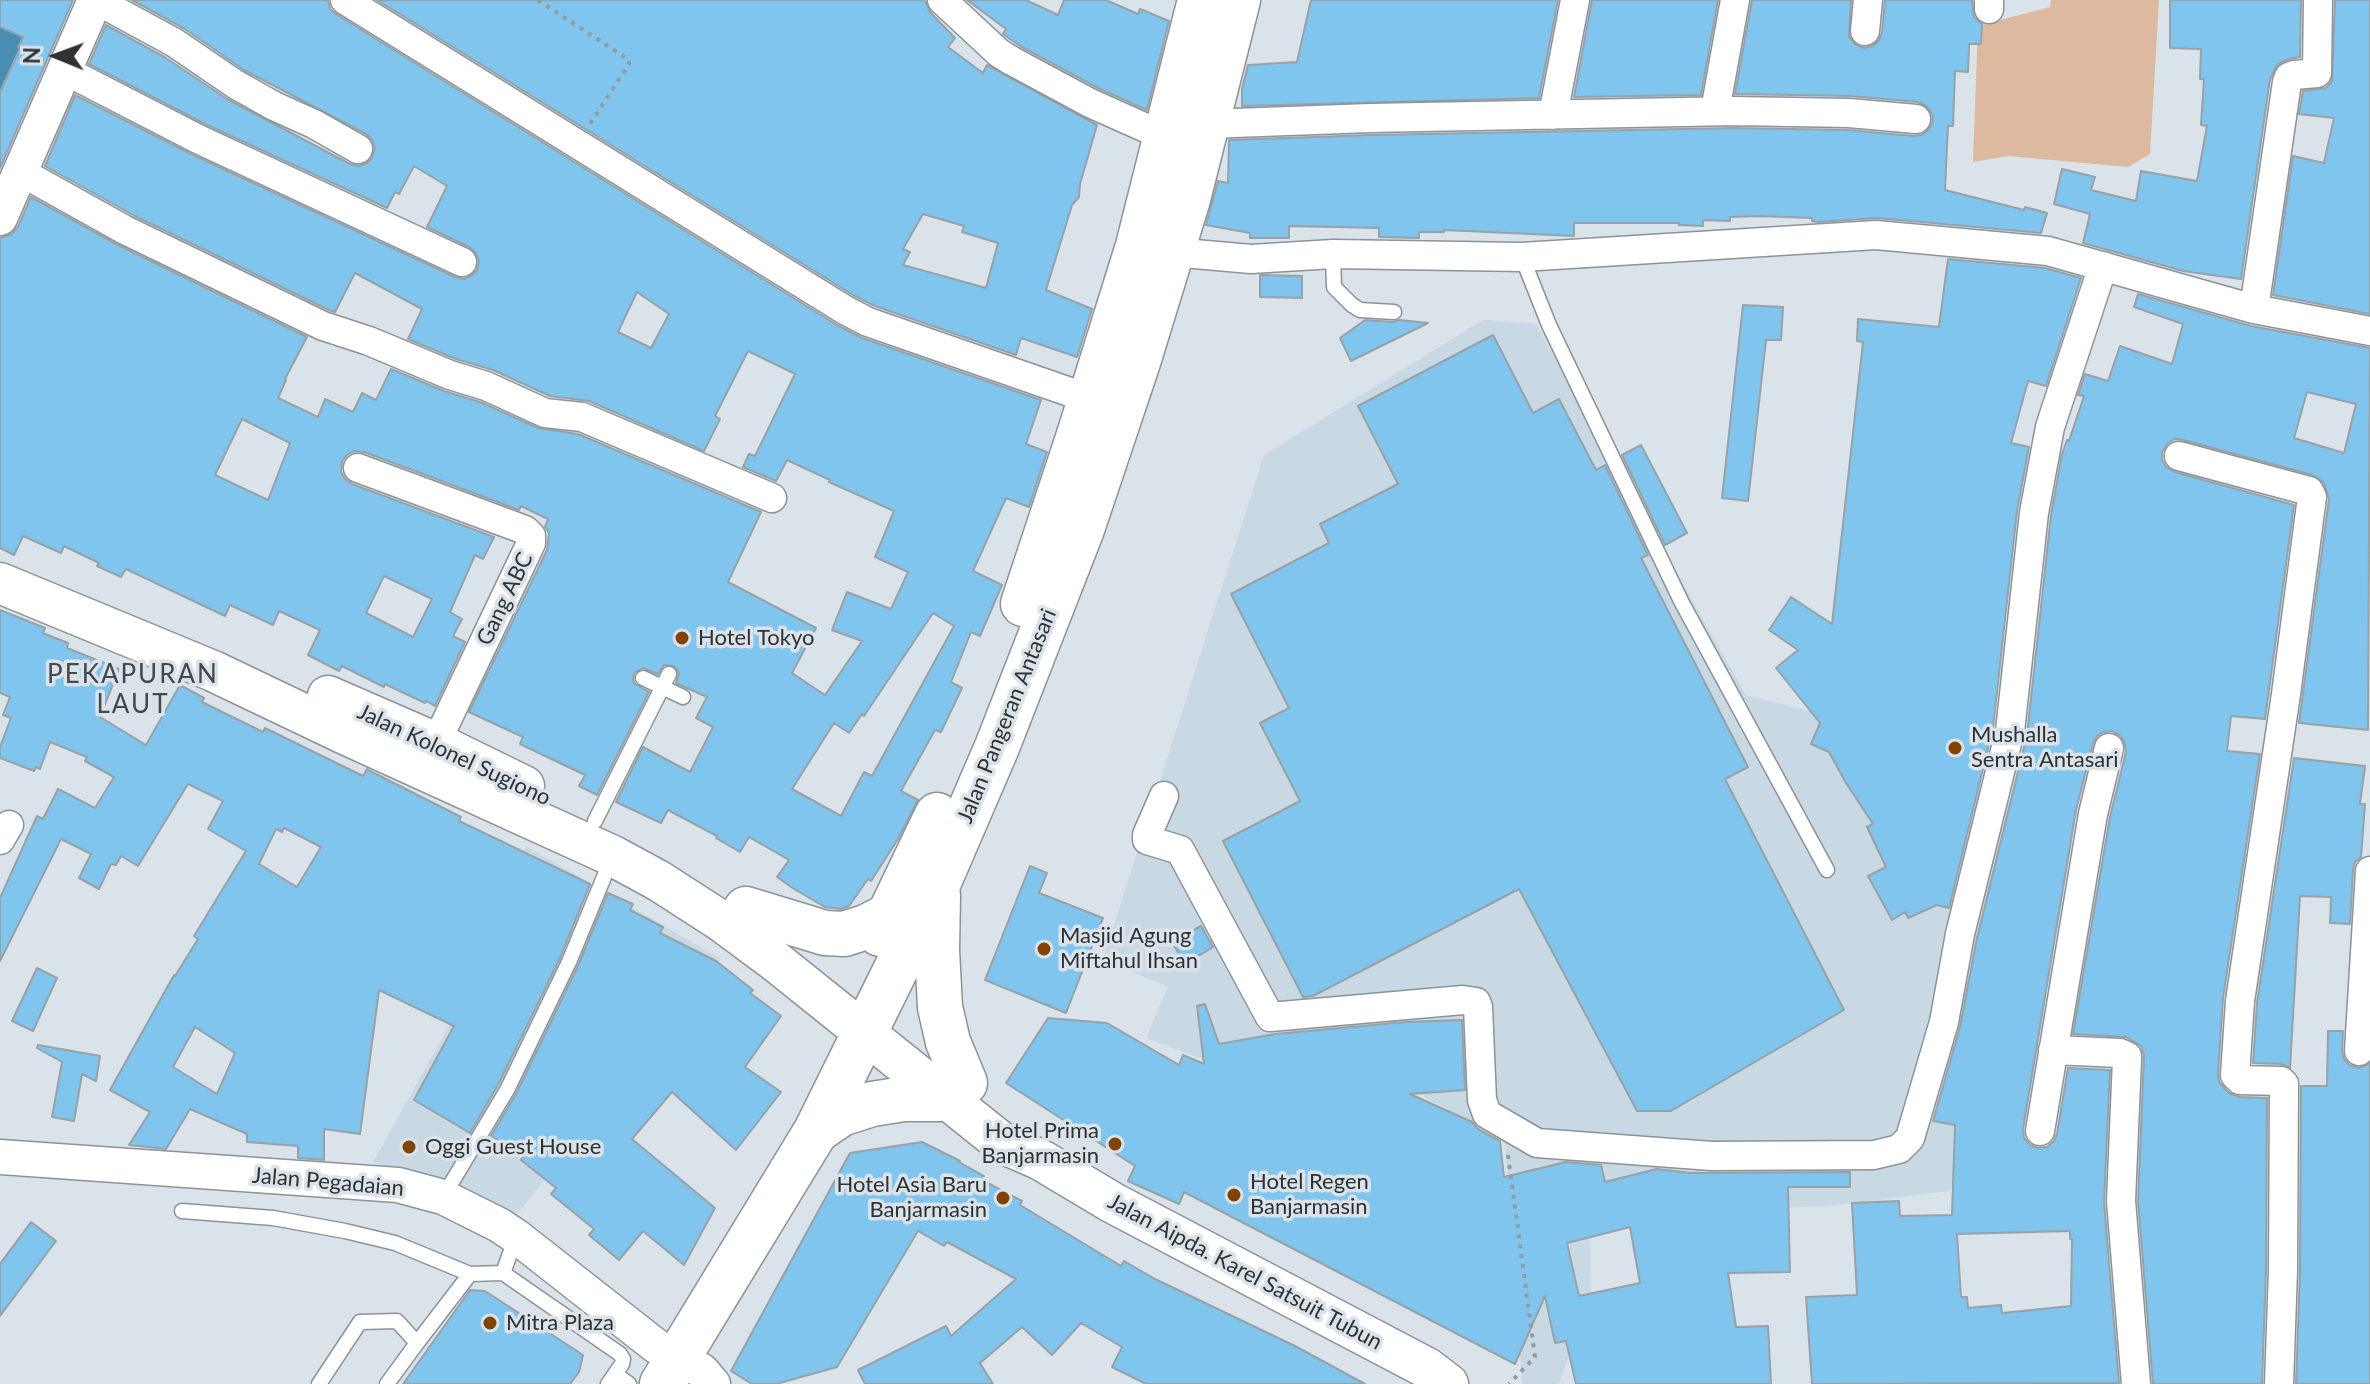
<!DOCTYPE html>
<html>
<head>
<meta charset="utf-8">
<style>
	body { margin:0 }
	#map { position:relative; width:2370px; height:1384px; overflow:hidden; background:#dae3e9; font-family:Lato,sans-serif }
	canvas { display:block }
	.north { position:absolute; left:16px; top:16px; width:80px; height:80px; -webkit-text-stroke:6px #dae3e9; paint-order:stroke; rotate:271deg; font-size:22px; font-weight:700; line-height:32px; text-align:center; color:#2f3234 }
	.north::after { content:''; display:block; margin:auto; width:28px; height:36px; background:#2f3234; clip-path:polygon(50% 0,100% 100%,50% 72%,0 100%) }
</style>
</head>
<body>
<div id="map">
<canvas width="2370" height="1384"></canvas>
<div class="north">N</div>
</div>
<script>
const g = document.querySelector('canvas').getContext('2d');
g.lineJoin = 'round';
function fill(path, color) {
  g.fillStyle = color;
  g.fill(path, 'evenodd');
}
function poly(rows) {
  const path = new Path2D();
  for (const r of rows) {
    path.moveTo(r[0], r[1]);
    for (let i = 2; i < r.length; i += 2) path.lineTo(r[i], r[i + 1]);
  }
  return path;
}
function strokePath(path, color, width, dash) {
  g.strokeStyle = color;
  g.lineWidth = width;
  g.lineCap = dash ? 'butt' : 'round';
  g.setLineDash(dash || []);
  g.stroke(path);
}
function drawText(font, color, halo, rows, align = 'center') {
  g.font = font + ' Lato,sans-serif';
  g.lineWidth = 7;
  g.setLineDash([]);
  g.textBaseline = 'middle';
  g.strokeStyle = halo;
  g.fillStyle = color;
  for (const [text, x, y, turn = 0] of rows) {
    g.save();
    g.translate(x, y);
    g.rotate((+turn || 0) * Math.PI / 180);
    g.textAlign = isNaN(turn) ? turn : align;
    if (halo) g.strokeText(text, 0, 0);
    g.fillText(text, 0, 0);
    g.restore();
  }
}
const built = poly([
	[1483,320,1536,324,1746,695,1884,730,1877,753,2019,804,1978,1128,1950,1191,1827,1206,1590,1215,1591,1294,1559,1384,1522,1384,1505,1142,1416,1092,1247,1076,1146,1038,1168,987,1103,959,1264,455],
	[526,846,721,959,513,1219,473,1199,373,1162,444,1035]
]);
const green = poly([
	[2051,0,2159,0,2150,154,2128,167,2008,156,1973,162,1978,26,2050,7]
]);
const water = poly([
	[0,0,66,0,0,153]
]);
const building = poly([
	[0,0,73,0,0,168,0,92,20,48,18,47,23,37,0,27,0,0],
	[132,0,328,0,330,9,336,14,837,325,862,338,1041,400,1026,444,1047,452,1029,507,1006,498,973,571,1002,585,980,636,971,632,951,682,962,688,941,732,935,730,901,791,918,800,898,839,871,881,868,879,849,906,841,909,825,907,794,889,777,877,789,860,749,837,740,852,716,838,717,836,668,810,661,823,616,802,643,747,690,772,713,727,696,718,707,697,676,683,679,673,674,666,664,665,658,674,643,668,634,673,633,680,635,684,649,692,597,795,579,786,585,775,520,744,523,737,469,712,547,550,549,533,545,527,548,519,521,506,519,510,364,452,354,451,347,455,342,461,341,472,345,479,352,484,494,537,483,559,475,555,450,612,462,619,453,636,465,642,435,706,426,701,425,703,385,684,384,687,342,666,339,671,308,655,320,630,279,611,273,625,230,605,225,616,126,569,121,577,97,566,99,563,64,546,61,553,23,536,14,555,0,548,0,238,11,234,18,227,31,197,118,245,307,337,285,379,286,380,278,398,318,417,325,399,353,412,362,393,376,400,391,369,444,391,480,402,538,428,578,434,761,512,728,582,816,628,792,673,825,695,862,641,832,630,847,592,891,609,908,572,875,557,894,511,829,482,830,480,787,460,776,481,743,467,749,454,755,456,795,374,748,351,715,416,720,419,704,451,589,401,550,396,493,370,456,359,408,339,422,309,355,273,335,312,329,310,133,215,45,166,75,95,191,154,455,277,464,279,472,275,477,270,479,261,475,252,469,247,427,227,447,186,414,166,399,194,395,192,387,208,205,124,89,64,106,25,166,58,227,99,350,164,359,166,367,163,372,158,375,148,372,140,366,134,244,70,185,29,132,0],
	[637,292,669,314,651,348,618,332,637,292],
	[242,419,290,443,268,500,215,475,242,419],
	[384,576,432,599,413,637,366,613,384,576],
	[933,613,954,626,872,776,864,772,841,816,792,789,834,723,849,733,862,714,864,716,933,613],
	[377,0,925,0,930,12,955,38,948,47,983,73,987,65,1097,125,1080,184,1079,197,1072,205,1046,290,1092,309,1077,357,1021,338,1016,355,875,306,853,295,377,0],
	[923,214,964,226,962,232,998,243,986,288,903,265,910,252,903,249,923,214],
	[967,0,1026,0,1058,15,1064,0,1106,0,1138,14,1140,9,1169,21,1147,110,1098,88,1020,46,1003,34,1006,29,967,0],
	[1311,0,1558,0,1539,98,1242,106,1242,89,1248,65,1297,62,1311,0],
	[1592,0,1718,0,1701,95,1574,97,1592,0],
	[1752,0,1851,0,1849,37,1855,44,1864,48,1873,46,1879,40,1882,33,1885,0,1972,0,1974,17,1982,24,1981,44,1969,44,1968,72,1955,71,1953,126,1948,126,1945,190,2024,210,2025,207,2047,213,2041,233,1877,218,1818,222,1812,221,1812,218,1759,216,1730,217,1730,221,1703,220,1703,226,1679,225,1679,223,1574,223,1574,236,1444,230,1444,232,1419,232,1419,238,1379,237,1379,228,1289,226,1289,238,1250,238,1250,233,1206,225,1218,181,1228,183,1229,140,1370,135,1734,128,1848,130,1914,136,1922,135,1929,129,1933,121,1932,113,1926,106,1918,102,1849,96,1735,94,1752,0],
	[2170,0,2301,0,2300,57,2288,59,2277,65,2270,79,2241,279,2183,271,2083,243,2090,214,2054,204,2062,169,2095,177,2091,190,2136,201,2141,171,2197,181,2207,126,2201,125,2204,79,2200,79,2201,49,2170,48,2170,0],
	[2335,0,2370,0,2370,314,2273,295,2293,156,2324,163,2334,118,2299,114,2303,91,2326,88,2332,81,2335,0],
	[1948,259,2045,268,2081,278,2046,386,2028,381,2011,443,2029,447,2017,511,1993,728,1949,908,1937,905,1908,918,1905,912,1892,920,1868,876,1886,867,1867,827,1873,824,1846,783,1829,752,1811,744,1820,723,1776,668,1798,650,1769,630,1791,597,1832,624,1863,342,1857,341,1858,319,1939,327,1948,259],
	[1260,275,1302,276,1302,298,1260,297,1260,275],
	[2138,294,2251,326,2370,348,2368,730,2299,723,2329,499,2324,483,2313,475,2183,440,2175,439,2168,443,2162,452,2162,460,2166,467,2175,472,2294,505,2265,719,2231,716,2227,751,2260,754,2223,998,2218,1074,2219,1082,2229,1093,2240,1097,2267,1098,2266,1270,2262,1384,2153,1384,2138,1201,2144,1055,2141,1046,2126,1037,2073,1034,2110,817,2126,752,2125,744,2121,736,2112,731,2104,732,2097,736,2093,743,2076,810,2023,1129,2024,1138,2030,1145,2038,1148,2047,1147,2054,1141,2057,1134,2068,1068,2110,1070,2104,1202,2119,1383,1812,1384,1806,1297,1857,1295,1852,1203,1899,1201,1900,1216,1952,1215,1955,1125,1933,1121,1960,1027,1977,938,2027,735,2051,515,2062,454,2067,440,2069,441,2084,396,2078,395,2085,374,2108,381,2120,346,2172,364,2183,324,2134,307,2138,294],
	[2307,392,2356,404,2344,453,2294,438,2307,392],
	[2070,1231,2070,1239,2072,1239,2071,1306,2002,1313,2001,1305,1968,1308,1967,1297,1961,1297,1957,1234,2070,1231],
	[1743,305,1783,307,1781,340,1766,340,1748,501,1722,498,1743,305],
	[1365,320,1393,322,1400,320,1428,323,1351,361,1340,338,1365,320],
	[1493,335,1533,413,1559,399,1596,470,1605,465,1648,555,1641,558,1748,767,1725,779,1844,1010,1671,1111,1637,1111,1519,889,1313,996,1303,997,1223,841,1300,801,1260,723,1289,708,1231,594,1329,543,1320,524,1398,484,1358,406,1493,335],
	[1641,445,1687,533,1665,545,1622,455,1641,445],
	[0,610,45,628,43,633,68,643,67,648,119,669,100,717,146,745,180,685,204,698,202,702,263,732,265,728,363,776,367,769,376,774,461,817,459,821,478,830,590,884,560,958,498,1085,470,1133,414,1100,454,1026,379,990,360,1134,324,1129,324,1160,298,1158,298,1146,247,1142,247,1134,190,1109,166,1149,129,1145,150,1112,110,1090,174,975,175,976,198,939,194,936,246,851,208,829,223,801,188,784,138,866,121,856,116,865,111,864,99,889,79,878,91,854,61,839,0,961,0,898,37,816,43,819,58,789,95,808,114,777,85,761,87,757,50,742,40,769,36,767,34,771,0,758,0,747,11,718,3,715,10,697,0,693,0,610],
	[284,828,321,847,297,887,259,864,276,829,282,832,284,828],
	[195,1027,235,1053,217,1094,173,1067,195,1027],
	[2294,758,2365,766,2360,804,2365,804,2361,857,2355,862,2353,870,2350,924,2330,923,2331,897,2300,896,2290,1068,2281,1064,2253,1063,2257,1003,2294,758],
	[1030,866,1047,873,1039,893,1103,918,1066,1013,985,980,1030,866],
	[608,893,633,904,630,910,663,927,660,933,716,961,753,990,750,993,781,1016,745,1067,781,1092,736,1150,672,1092,632,1139,715,1208,684,1265,643,1231,619,1260,589,1235,594,1229,551,1194,556,1188,521,1160,524,1155,491,1136,516,1094,578,966,608,893],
	[1201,926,1213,947,1185,964,1172,942,1201,926],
	[37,968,57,978,33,1031,12,1021,37,968],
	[1205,1004,1219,1044,1275,1034,1406,1022,1462,1020,1465,1090,1410,1094,1472,1122,1478,1129,1500,1141,1504,1177,1566,1162,1601,1165,1605,1182,1657,1169,1691,1173,1850,1172,1850,1187,1788,1187,1790,1272,1728,1273,1736,1327,1768,1326,1771,1384,1576,1384,1566,1341,1555,1343,1545,1296,1515,1364,1184,1192,1179,1204,1128,1181,1135,1166,1006,1083,1048,1018,1107,1023,1179,1065,1183,1055,1204,1064,1197,1006,1205,1004],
	[1630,1227,1640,1283,1579,1296,1567,1243,1630,1227],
	[2328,1031,2343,1031,2342,1051,2344,1059,2349,1065,2359,1068,2370,1063,2370,1384,2296,1384,2300,1271,2301,1086,2327,1086,2328,1031],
	[38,1045,100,1056,96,1081,82,1074,74,1121,52,1117,62,1062,37,1048,38,1045],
	[922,1142,960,1161,959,1162,984,1176,982,1180,1022,1201,1020,1205,1121,1266,1124,1261,1155,1279,1295,1346,1365,1384,1146,1384,1112,1367,1122,1347,1081,1323,1052,1355,1022,1327,980,1363,993,1384,865,1384,858,1370,946,1326,951,1336,1016,1279,947,1242,944,1246,918,1231,837,1367,776,1384,752,1384,731,1371,850,1153,922,1142],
	[31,1222,56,1241,0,1316,0,1264,31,1222],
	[470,1290,485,1291,583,1355,579,1372,570,1384,403,1384,470,1290]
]);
const path = poly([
	[538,0,629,60,629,64,590,124],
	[1508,1155,1535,1357,1509,1384]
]);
const service = poly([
	[1333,254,1334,287,1352,305,1360,310,1394,312],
	[1522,257,1549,325,1681,601,1827,870],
	[643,678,683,697],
	[595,821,669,674],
	[443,1197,507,1090,569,962,611,860],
	[182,1211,273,1218,345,1231,395,1243,470,1274],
	[503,1273,620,1354,623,1359,622,1364,608,1384],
	[615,1374,629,1384],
	[319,1384,360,1322,397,1321,417,1343,470,1274,503,1273,516,1237],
	[387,1384,417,1343]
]);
const minor = poly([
	[96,0,175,43,235,84,274,106,314,124,358,149],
	[345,0,845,310,868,322,1090,399],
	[942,0,999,53,1012,61,1090,103,1166,137],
	[1989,9,1989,0],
	[1865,31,1868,0],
	[64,70,198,139,462,262],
	[1715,111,1735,0],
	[1553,115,1575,0],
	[1207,124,1370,118,1734,111,1849,113,1916,119],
	[21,172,125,230,323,326,369,341,450,375,486,386,545,413,582,417,772,498],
	[1172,252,1251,259,1333,254,1522,257,1876,235,2048,251,2254,309,2370,331],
	[2254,309,2287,82,2289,77,2294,75,2317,73,2318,0],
	[2179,456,2309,491,2312,497,2286,694,2240,1001,2235,1075,2240,1080,2281,1081,2284,1084,2283,1270,2279,1384],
	[358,468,525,530,531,536,531,543,436,743],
	[1164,796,1147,835,1147,840,1180,850,1270,1017,1463,1000,1476,1002,1478,1007,1482,1100,1487,1114,1537,1143,1712,1156,1874,1155,1899,1149,1910,1138,1944,1022,1960,934,2010,731,2034,513,2050,427,2103,266],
	[0,840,9,825],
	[2053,1050,2120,1053,2127,1056,2127,1059,2121,1201,2136,1384],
	[2359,1051,2370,871],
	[2040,1131,2093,814,2109,748]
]);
const tertiary = poly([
	[0,218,95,0],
	[0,1157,398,1185,443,1197,499,1225,517,1237,656,1346],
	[678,1357,702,1371,713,1384]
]);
const secondary = poly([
	[0,583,213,671,345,734,613,856,659,881,721,921,775,961,1002,1143,1041,1160,1113,1203,1427,1368,1448,1384],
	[328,696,436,743,524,786]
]);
const trunk = poly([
	[1023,604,1080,432,1138,246,1200,0],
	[938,895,937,950,940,1007,948,1042,965,1083],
	[746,909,825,933,844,934,866,927,888,916],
	[880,934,937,815],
	[816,1131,841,1114,872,1104,904,1099,947,1099],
	[662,1384,816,1131,938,884,997,747,1082,529,1138,362,1188,199,1238,0]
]);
const markers = [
	[682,638,8,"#804400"],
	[1955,748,8,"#804400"],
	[1044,949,8,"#804400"],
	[1115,1144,8,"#804400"],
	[409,1147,8,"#804400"],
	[1234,1195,8,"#804400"],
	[1003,1198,8,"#804400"],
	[490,1323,8,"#804400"]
];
const streetNames = [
	["Gang ABC",505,599,-64],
	["Jalan Pangeran Antasari",1007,716,-68],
	["Jalan Kolonel Sugiono",454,755,25],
	["Jalan Pegadaian",328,1182,5],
	["Jalan Aipda. Karel Satsuit Tubun",1245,1272,28]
];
const poiNames = [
	["Hotel Tokyo",698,638],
	["Mushalla",1971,735],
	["Sentra Antasari",1971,760],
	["Masjid Agung",1060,936],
	["Miftahul Ihsan",1060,961],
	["Hotel Prima",1099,1131,"right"],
	["Banjarmasin",1099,1156,"right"],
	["Oggi Guest House",425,1147],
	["Hotel Regen",1250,1182],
	["Banjarmasin",1250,1207],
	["Hotel Asia Baru",987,1185,"right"],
	["Banjarmasin",987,1210,"right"],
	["Mitra Plaza",506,1323]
];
const quarterNames = [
	["PEKAPURAN",133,675],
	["LAUT",133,705]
];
fill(built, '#c9d9e3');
fill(green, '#dcb99f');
fill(water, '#488eb3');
fill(building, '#7fc5ed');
strokePath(building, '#98a1a6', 2);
strokePath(service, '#8a9398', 17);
strokePath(minor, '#8a9398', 31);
strokePath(tertiary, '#8a9398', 37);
strokePath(secondary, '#8a9398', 43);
strokePath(trunk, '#8a9398', 47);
strokePath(path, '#949b9f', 4, [4, 6]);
strokePath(service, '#fff', 14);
strokePath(minor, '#fff', 28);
strokePath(tertiary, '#fff', 34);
strokePath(secondary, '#fff', 40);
strokePath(trunk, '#fff', 44);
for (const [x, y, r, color] of markers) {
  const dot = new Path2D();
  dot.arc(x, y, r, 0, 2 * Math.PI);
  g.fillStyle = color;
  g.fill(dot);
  strokePath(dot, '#dae3e9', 3);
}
drawText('22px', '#2f3234', '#dae3e9', streetNames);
drawText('22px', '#2f3234', '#dae3e9', poiNames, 'left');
g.letterSpacing = '2px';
drawText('26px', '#41494d', '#dae3e9', quarterNames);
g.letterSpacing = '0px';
</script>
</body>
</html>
